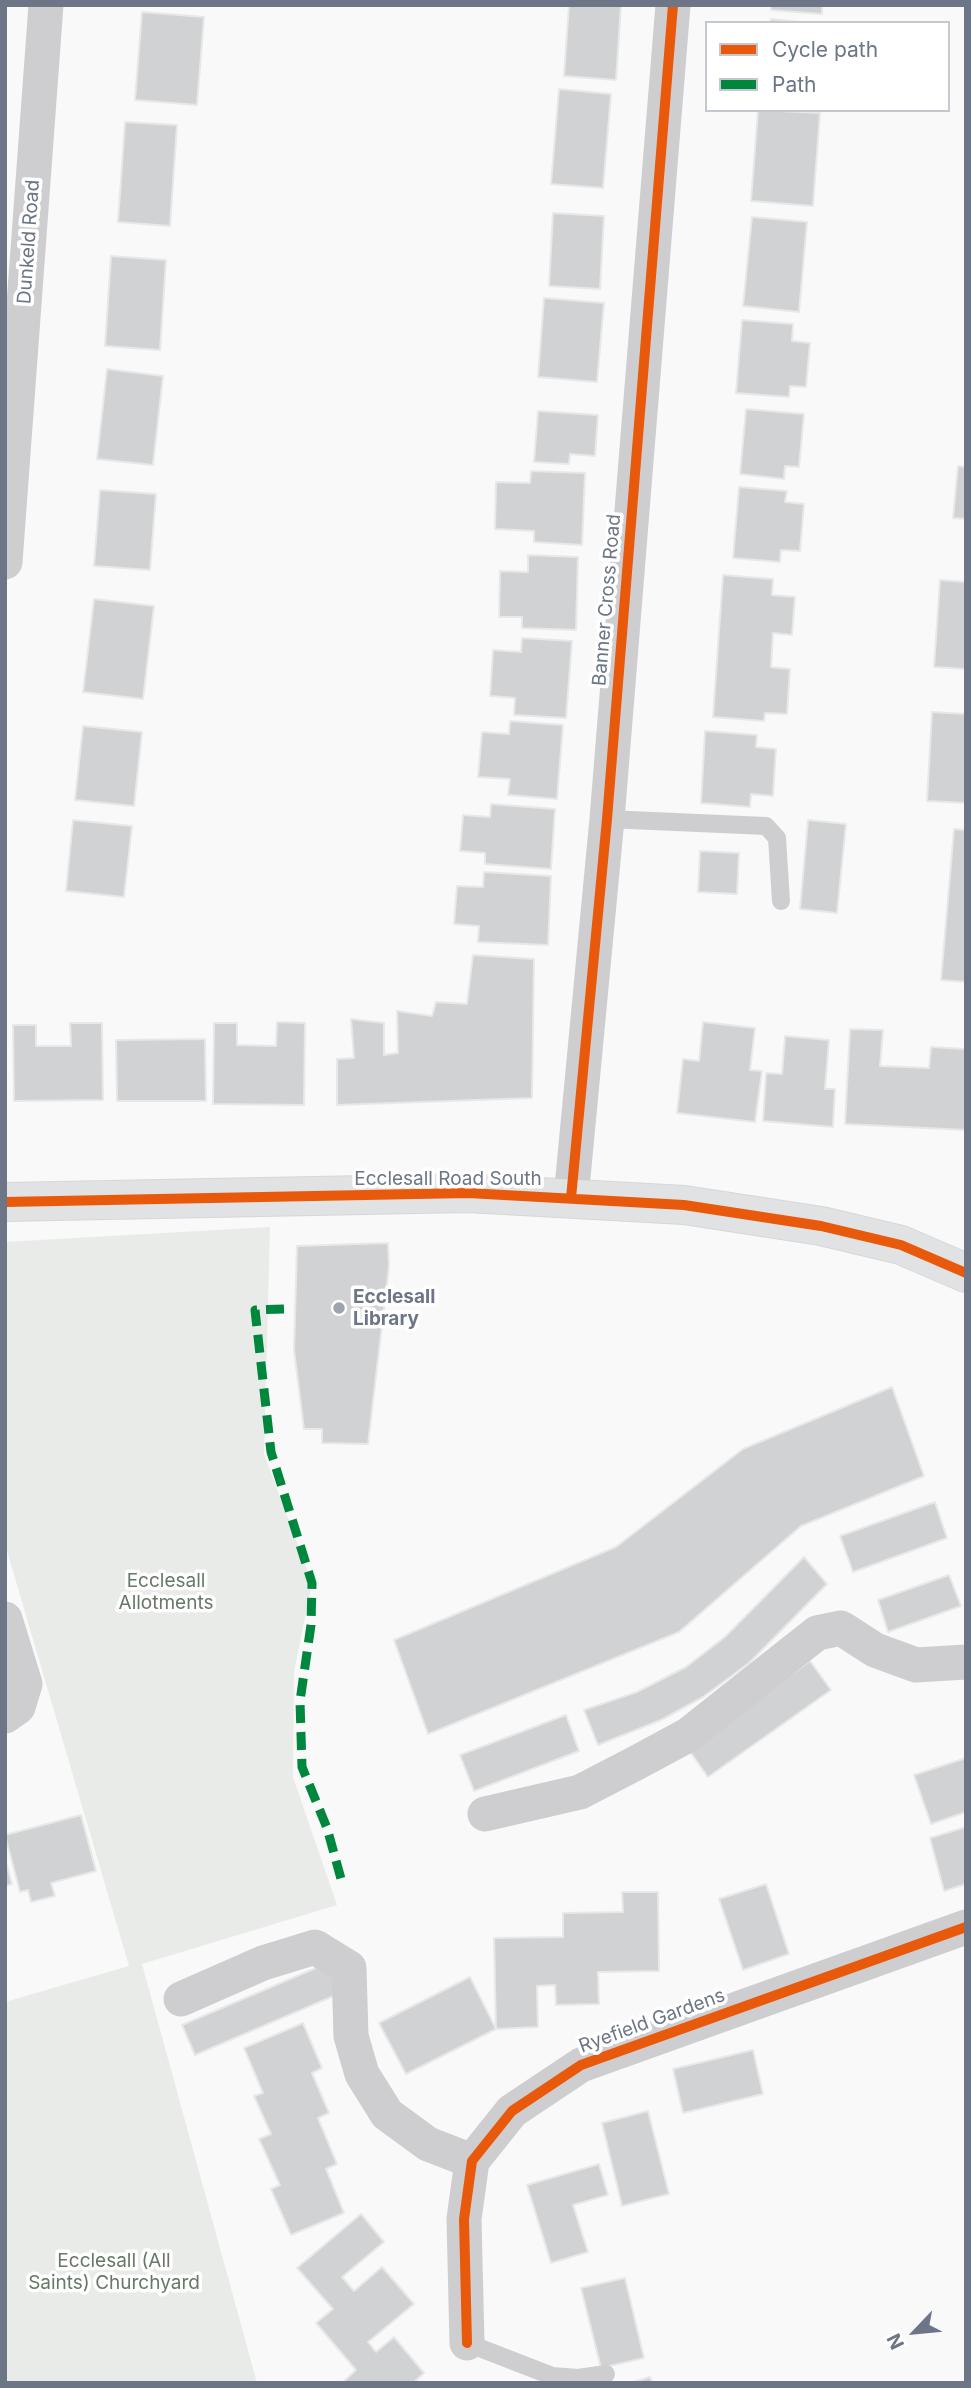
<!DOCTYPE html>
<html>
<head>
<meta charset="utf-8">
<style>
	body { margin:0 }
	#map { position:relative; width:971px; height:2388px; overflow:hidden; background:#f9f9f9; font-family:Inter,sans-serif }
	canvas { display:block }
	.frame { position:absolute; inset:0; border:7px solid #6c7686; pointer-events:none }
	.legend { position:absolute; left:705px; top:21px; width:245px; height:91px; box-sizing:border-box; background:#fff; border:2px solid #c4c8cf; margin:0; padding:9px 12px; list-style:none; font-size:21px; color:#6c7686 }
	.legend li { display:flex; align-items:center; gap:14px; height:35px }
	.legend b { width:35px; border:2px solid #c4c8cf }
	.north { position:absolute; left:880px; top:2297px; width:70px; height:70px; -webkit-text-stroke:5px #fff; paint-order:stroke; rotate:244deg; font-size:19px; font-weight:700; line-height:28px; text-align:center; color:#6c7686 }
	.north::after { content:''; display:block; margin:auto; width:24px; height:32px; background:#6c7686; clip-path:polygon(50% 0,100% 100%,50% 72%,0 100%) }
</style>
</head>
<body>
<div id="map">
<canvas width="971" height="2388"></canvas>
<div class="frame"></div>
<ul class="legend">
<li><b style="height:9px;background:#e8590c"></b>Cycle path</li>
<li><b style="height:9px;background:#00873e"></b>Path</li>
</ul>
<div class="north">N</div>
</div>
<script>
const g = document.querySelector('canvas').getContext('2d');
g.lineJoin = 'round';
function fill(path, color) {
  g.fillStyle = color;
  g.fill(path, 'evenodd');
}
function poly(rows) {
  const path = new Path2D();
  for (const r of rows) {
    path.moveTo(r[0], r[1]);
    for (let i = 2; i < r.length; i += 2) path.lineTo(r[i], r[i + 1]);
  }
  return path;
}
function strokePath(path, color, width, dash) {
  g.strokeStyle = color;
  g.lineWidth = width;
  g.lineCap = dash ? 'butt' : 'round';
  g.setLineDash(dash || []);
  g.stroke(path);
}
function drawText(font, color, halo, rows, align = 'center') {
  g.font = font + ' Inter,sans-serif';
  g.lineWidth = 7;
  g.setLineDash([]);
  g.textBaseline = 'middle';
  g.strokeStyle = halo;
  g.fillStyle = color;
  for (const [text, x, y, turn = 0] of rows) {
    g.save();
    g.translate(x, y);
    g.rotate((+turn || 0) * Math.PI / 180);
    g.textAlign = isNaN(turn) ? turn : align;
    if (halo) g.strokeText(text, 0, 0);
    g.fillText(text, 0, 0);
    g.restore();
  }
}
const green = poly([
	[270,1227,264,1454,312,1583,294,1672,293,1777,337,1905,142,1964,257,2383,5,2383,5,2002,129,1966,5,1544,5,1242]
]);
const building = poly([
	[569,5,621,5,616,80,564,76,569,5],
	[771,5,822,5,822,14,771,10,771,5],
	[142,12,204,17,197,105,135,100,142,12],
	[771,19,807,23,770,23,771,19],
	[559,89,611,94,603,188,551,184,559,89],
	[758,110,820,113,813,206,751,201,758,110],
	[125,122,177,125,170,226,118,222,125,122],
	[553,213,604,216,600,289,549,286,553,213],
	[752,217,807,222,799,312,743,306,752,217],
	[111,256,166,260,160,350,105,346,111,256],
	[544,298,604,303,597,382,538,377,544,298],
	[742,320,793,324,792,341,810,343,806,387,790,386,789,397,736,393,742,320],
	[107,369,163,376,153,465,97,459,107,369],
	[746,409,804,414,799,467,785,466,784,479,740,474,746,409],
	[538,411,598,415,595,456,570,454,569,464,534,462,538,411],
	[958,466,966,467,966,519,953,518,958,466],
	[531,471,585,473,582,545,534,542,534,531,495,529,496,482,530,483,531,471],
	[739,487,787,491,785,502,804,504,800,551,781,550,780,562,733,558,739,487],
	[100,490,156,494,150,570,94,566,100,490],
	[528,555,578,557,576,630,522,628,522,617,499,617,500,571,528,572,528,555],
	[723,575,773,579,772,595,795,597,792,635,773,633,771,667,790,669,787,714,765,713,764,721,713,717,723,575],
	[940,580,966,582,966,669,934,667,940,580],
	[94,599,154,606,143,699,83,692,94,599],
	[522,638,572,641,566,718,514,715,515,698,490,696,493,650,521,652,522,638],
	[932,712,966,714,966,803,927,801,932,712],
	[510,721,563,725,557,799,508,795,510,779,478,777,482,732,509,734,510,721],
	[83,726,142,732,134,806,75,800,83,726],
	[705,731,757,735,756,747,776,749,773,796,751,794,750,807,701,803,705,731],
	[491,804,555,809,551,869,485,864,485,853,460,851,463,815,490,817,491,804],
	[73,820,132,826,124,897,66,891,73,820],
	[808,820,846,824,837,913,800,909,808,820],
	[954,829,966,830,966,982,941,980,954,829],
	[700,851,739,853,737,894,698,892,700,851],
	[484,872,551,876,548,945,478,942,479,926,454,924,457,886,483,887,484,872],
	[473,955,534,959,532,1098,337,1105,337,1059,354,1058,351,1019,384,1023,384,1055,398,1053,397,1011,432,1016,436,1002,467,1004,473,955],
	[277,1022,305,1023,304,1105,213,1104,214,1023,237,1023,237,1045,276,1046,277,1022],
	[703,1022,755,1028,750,1070,762,1071,755,1122,677,1113,683,1059,699,1061,703,1022],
	[70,1023,102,1023,103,1100,14,1101,13,1025,36,1025,36,1046,71,1046,70,1023],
	[850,1029,883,1030,880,1066,929,1068,931,1047,966,1049,966,1130,845,1124,850,1029],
	[785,1036,829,1040,825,1089,835,1089,833,1127,763,1121,766,1073,782,1074,785,1036],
	[205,1039,206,1101,117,1101,116,1040,205,1039],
	[388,1243,389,1266,368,1444,322,1443,322,1429,304,1429,294,1350,297,1246,388,1243],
	[892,1387,924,1476,801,1526,679,1632,428,1734,394,1640,616,1547,743,1449,892,1387],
	[935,1502,947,1538,853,1572,840,1536,935,1502],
	[804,1557,827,1584,749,1663,703,1697,661,1720,598,1745,584,1710,637,1692,686,1667,725,1637,804,1557],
	[949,1575,961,1606,888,1632,878,1600,949,1575],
	[810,1661,831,1690,708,1777,688,1749,810,1661],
	[566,1715,579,1751,474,1791,460,1755,566,1715],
	[966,1758,966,1812,931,1824,914,1775,966,1758],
	[81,1815,96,1871,51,1883,55,1896,31,1902,28,1890,20,1892,5,1835,81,1815],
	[966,1827,966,1884,944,1891,930,1838,966,1827],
	[5,1859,12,1884,5,1886,5,1859],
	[766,1884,789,1954,743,1970,719,1899,766,1884],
	[622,1892,658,1892,659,1971,598,1972,599,2004,556,2005,555,1985,537,1986,538,2027,496,2029,494,1938,563,1937,563,1913,623,1912,622,1892],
	[330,1962,343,1992,195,2055,182,2025,330,1962],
	[470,1977,496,2029,406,2074,379,2023,470,1977],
	[303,2023,322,2068,312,2073,329,2113,318,2118,337,2164,326,2169,344,2213,291,2235,271,2189,280,2185,259,2139,271,2134,254,2096,263,2093,244,2048,303,2023],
	[753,2050,763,2094,683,2113,673,2069,753,2050],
	[648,2111,669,2194,622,2206,602,2123,648,2111],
	[599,2164,608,2195,573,2205,588,2252,551,2263,527,2185,599,2164],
	[361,2214,384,2242,342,2277,354,2291,382,2267,414,2304,368,2342,376,2352,394,2337,424,2373,413,2383,342,2383,356,2370,316,2323,333,2309,297,2268,361,2214],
	[625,2278,644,2358,601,2368,581,2288,625,2278],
	[650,2377,652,2383,631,2383,650,2377]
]);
const service = poly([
	[607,819,766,826,777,838,781,901],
	[467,2343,552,2376,578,2378,606,2374]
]);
const minor = poly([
	[5,562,46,5],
	[571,1198,607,819,673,5],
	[5,1619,25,1684,18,1707,5,1716],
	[485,1814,580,1792,636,1763,688,1735,817,1633,841,1628,875,1650,916,1665,966,1662],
	[181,1999,263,1963,315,1947,349,1968,351,2036,362,2074,387,2114,428,2144,472,2161],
	[467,2343,464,2219,472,2161,512,2111,581,2065,966,1927]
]);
const primary = poly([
	[5,1202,468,1193,684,1205,821,1226,901,1245,966,1273]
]);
const quiet = poly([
	[284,1309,255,1310,271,1452,312,1583,311,1625,300,1701,302,1767,327,1828,343,1886]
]);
const cycleway = poly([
	[571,1198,607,819,673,5],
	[5,1202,468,1193,684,1205,821,1226,901,1245,966,1273],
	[467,2343,464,2219,472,2161,512,2111,581,2065,966,1927]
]);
const markers = [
	[339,1308,7,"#9da4ae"]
];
const streetNames = [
	["Dunkeld Road",29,242,-86],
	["Banner Cross Road",607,600,-85],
	["Ecclesall Road South",448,1179],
	["Ryefield Gardens",652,2021,-20]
];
const poiNames = [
	["Ecclesall",353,1297],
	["Library",353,1319]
];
const parkNames = [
	["Ecclesall",166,1581],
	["Allotments",166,1603],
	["Ecclesall (All",114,2261],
	["Saints) Churchyard",114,2283]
];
fill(green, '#e8ebe7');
fill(building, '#d1d2d3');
strokePath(building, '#e8e8e8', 2);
strokePath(primary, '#d6d7d8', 40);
strokePath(service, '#ceced0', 18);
strokePath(minor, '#ceced0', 35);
strokePath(primary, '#e1e2e3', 38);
strokePath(quiet, '#00873e', 9, [18, 9]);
strokePath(cycleway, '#e8590c', 10);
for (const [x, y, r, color] of markers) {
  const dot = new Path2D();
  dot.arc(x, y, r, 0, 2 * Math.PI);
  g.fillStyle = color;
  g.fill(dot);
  strokePath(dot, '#fff', 2.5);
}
drawText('19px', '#6c7686', '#fff', streetNames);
drawText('bold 19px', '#6c7686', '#fff', poiNames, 'left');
drawText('19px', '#667966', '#fff', parkNames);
</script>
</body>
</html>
